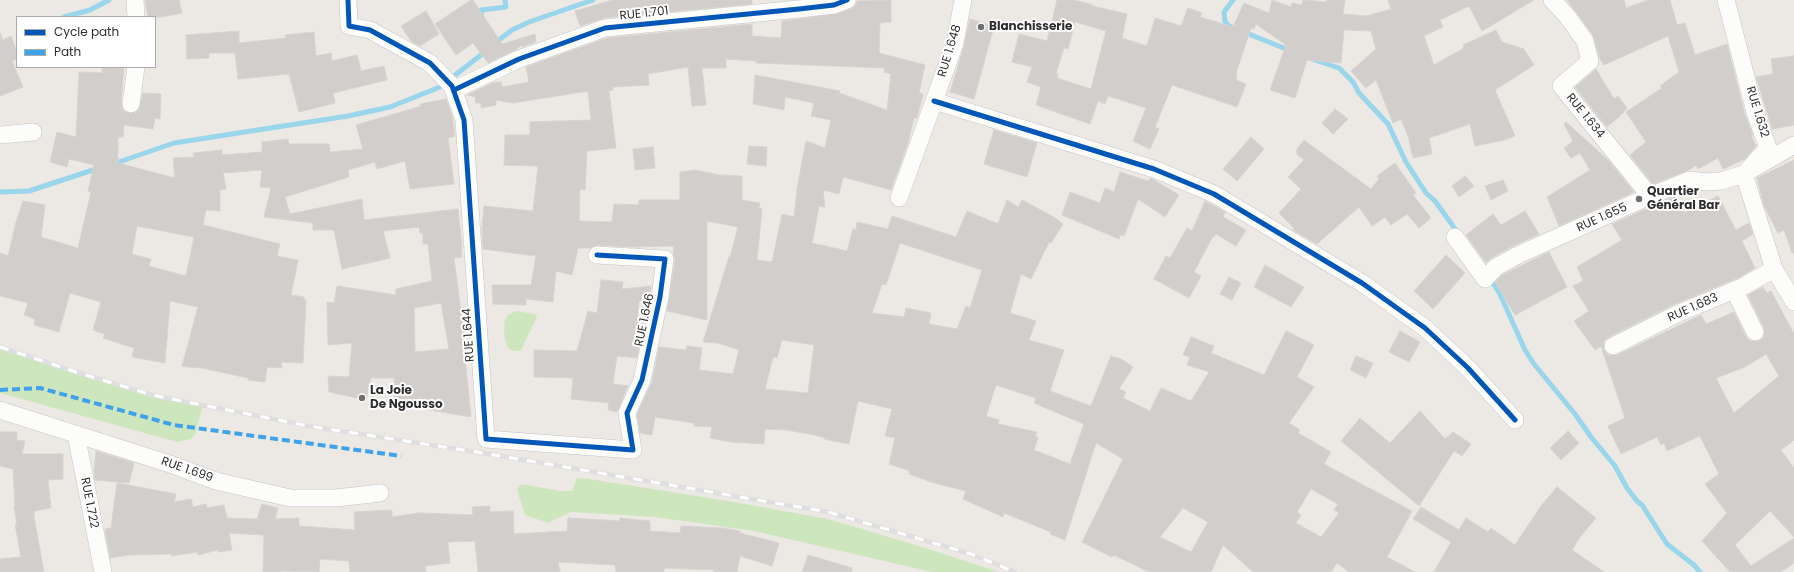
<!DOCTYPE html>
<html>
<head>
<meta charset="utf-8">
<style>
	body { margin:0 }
	#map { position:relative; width:1794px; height:572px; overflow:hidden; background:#ece8e4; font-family:Poppins,sans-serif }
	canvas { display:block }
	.legend { position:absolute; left:16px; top:16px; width:140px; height:52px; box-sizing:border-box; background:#fff; border:1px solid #ababab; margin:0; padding:5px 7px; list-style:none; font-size:12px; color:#2e2e2e }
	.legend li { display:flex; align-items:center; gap:8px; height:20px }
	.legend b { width:20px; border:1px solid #ababab }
</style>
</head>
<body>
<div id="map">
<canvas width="1794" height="572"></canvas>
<ul class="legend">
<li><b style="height:5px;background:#0057b8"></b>Cycle path</li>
<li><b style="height:5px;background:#3ea3eb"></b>Path</li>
</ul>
</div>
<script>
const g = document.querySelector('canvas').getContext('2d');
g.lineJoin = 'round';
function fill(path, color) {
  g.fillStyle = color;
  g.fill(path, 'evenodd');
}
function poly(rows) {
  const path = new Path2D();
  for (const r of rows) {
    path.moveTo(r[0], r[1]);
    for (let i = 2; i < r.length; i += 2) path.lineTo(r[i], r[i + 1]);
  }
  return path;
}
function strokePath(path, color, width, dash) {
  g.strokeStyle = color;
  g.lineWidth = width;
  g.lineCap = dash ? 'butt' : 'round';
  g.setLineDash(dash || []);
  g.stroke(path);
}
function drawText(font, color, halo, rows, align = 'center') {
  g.font = font + ' Poppins,sans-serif';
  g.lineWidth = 4;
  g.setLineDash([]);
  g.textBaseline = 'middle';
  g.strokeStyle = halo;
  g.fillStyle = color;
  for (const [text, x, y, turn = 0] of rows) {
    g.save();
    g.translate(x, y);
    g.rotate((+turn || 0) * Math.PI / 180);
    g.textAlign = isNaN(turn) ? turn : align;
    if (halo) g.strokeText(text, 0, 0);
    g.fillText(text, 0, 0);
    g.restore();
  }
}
const green = poly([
	[516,311,535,314,537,317,521,350,513,351,509,349,505,340,504,330,505,320,508,315],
	[0,347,76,372,152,395,203,405,195,435,190,439,177,442,0,393],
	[577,478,589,479,728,501,828,519,919,546,999,572,932,572,754,531,655,517,571,512,548,523,525,515,517,490,521,484,560,491,572,491]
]);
const stream = poly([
	[1233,0,1224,12,1225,22,1229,26,1291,51],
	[64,17,90,10,109,0],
	[482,19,481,10,506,7,505,0],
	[495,43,512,30,529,22,593,0],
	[1312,59,1339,68,1353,82,1359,93,1388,124,1406,162,1426,193,1435,201,1458,233],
	[113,164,174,143,348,116,390,107,440,87,486,51],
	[0,192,29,191,99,168],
	[1490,279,1499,292,1525,350,1534,364,1575,414,1591,437,1615,466,1627,488,1637,501,1642,505,1667,544,1694,565,1700,572]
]);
const building = poly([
	[145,0,179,0,182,13,161,17,148,17,145,0],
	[471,0,473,0,502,44,535,34,536,42,522,47,521,45,516,50,488,63,473,43,456,55,435,24,471,0],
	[613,0,752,0,752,4,604,18,580,26,575,11,613,0],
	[891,0,891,22,880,23,879,53,925,65,919,93,923,94,917,118,914,118,908,143,891,190,843,177,839,194,823,190,825,207,819,206,812,243,847,251,853,229,856,230,857,222,888,229,892,216,956,237,967,211,998,224,1007,200,1018,207,1022,200,1054,217,1063,224,1051,243,1049,242,1031,279,1021,274,1010,313,1036,321,1029,340,1064,350,1050,391,1091,406,1111,356,1121,359,1133,367,1119,389,1126,392,1123,398,1150,411,1161,388,1191,401,1209,372,1187,365,1190,357,1183,355,1191,337,1214,346,1211,353,1264,375,1286,331,1314,345,1297,377,1314,387,1289,423,1300,430,1298,433,1331,452,1324,464,1412,511,1387,557,1415,572,1349,572,1337,563,1331,572,1253,572,1223,545,1211,572,1149,572,1114,555,1112,557,1082,542,1123,459,1096,443,1065,540,1050,534,1051,532,1004,513,1003,517,963,499,966,491,931,482,909,474,910,471,889,464,895,438,885,436,892,409,858,401,849,444,824,439,824,437,787,430,765,429,764,444,731,442,710,438,712,427,694,426,694,423,655,417,652,435,640,433,637,414,652,382,659,347,686,350,687,346,702,348,699,370,733,374,739,350,718,343,703,342,729,257,730,257,738,227,707,221,707,320,667,311,675,260,673,253,674,246,629,247,598,245,590,248,578,248,572,275,556,271,553,302,526,299,526,305,493,304,492,285,531,285,536,256,483,249,482,228,484,206,533,211,538,166,504,165,505,135,530,135,530,122,591,120,588,91,513,103,496,100,496,105,481,108,481,103,476,103,475,97,467,95,492,83,501,82,502,87,529,82,526,67,607,38,752,24,752,36,781,38,782,21,837,14,851,9,855,6,857,1,891,0],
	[726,59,756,61,756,63,885,68,884,72,891,74,887,110,839,93,840,91,755,75,753,104,784,110,785,97,814,103,811,116,831,120,825,148,806,141,797,189,794,217,782,214,772,262,757,260,762,209,759,208,760,203,742,200,742,176,719,175,695,170,680,172,680,200,639,200,639,205,614,204,612,222,579,221,580,189,585,190,587,151,616,148,609,91,613,90,613,87,649,85,648,74,688,67,692,106,706,105,702,68,726,68,726,59],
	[900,243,982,270,970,308,966,306,957,329,929,324,931,313,906,308,904,317,872,313,882,284,886,285,900,243],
	[782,340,814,345,808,393,765,389,773,357,777,358,782,340],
	[996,385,1036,398,1034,403,1084,424,1070,464,1034,450,1038,438,1035,436,1037,432,998,424,999,420,986,416,996,385],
	[1311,489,1338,504,1334,510,1339,513,1321,537,1296,523,1301,515,1297,512,1311,489],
	[1183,508,1208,522,1191,552,1160,537,1183,508],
	[1057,0,1074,0,1093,5,1092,6,1127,14,1122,38,1147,46,1155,18,1181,26,1188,8,1202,13,1200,17,1233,27,1244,3,1269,13,1272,0,1291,7,1292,3,1302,5,1303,0,1326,2,1327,0,1345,0,1343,14,1367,16,1391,9,1388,0,1534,0,1482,31,1469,6,1440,20,1443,27,1424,36,1434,65,1464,48,1463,45,1496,30,1502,42,1524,49,1534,65,1495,90,1515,136,1504,140,1475,146,1470,124,1429,138,1432,154,1413,158,1408,136,1401,119,1393,123,1376,80,1366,88,1351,71,1376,49,1371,31,1344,30,1341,63,1307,60,1295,98,1270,90,1286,45,1256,24,1254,29,1251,28,1237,70,1236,80,1246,84,1237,107,1172,85,1155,127,1159,129,1150,149,1133,141,1146,108,1108,96,1105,104,1098,101,1090,124,1036,105,1041,87,1027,82,1032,67,1012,62,1019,34,1047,41,1057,0],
	[1075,22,1106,31,1091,89,1057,78,1058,74,1056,73,1064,48,1068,49,1075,22],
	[1567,0,1624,0,1626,8,1648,0,1670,0,1677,25,1685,23,1695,55,1727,44,1745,115,1753,135,1751,135,1756,146,1745,159,1723,169,1718,158,1698,169,1696,165,1689,170,1653,184,1630,155,1646,142,1626,112,1662,88,1660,86,1679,72,1668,36,1604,65,1600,59,1593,35,1567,0],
	[426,11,439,34,420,46,411,41,401,26,426,11],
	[970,19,994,26,974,99,950,92,964,46,970,19],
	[239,31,239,43,286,38,285,35,314,32,316,56,331,53,332,61,357,55,361,71,384,66,387,80,333,93,335,103,299,112,289,74,238,79,235,53,209,53,209,58,187,59,186,35,239,31],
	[0,33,3,40,11,36,17,52,17,59,12,61,23,87,0,96,0,33],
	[1794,56,1794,125,1772,129,1756,77,1773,74,1771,59,1794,56],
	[102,67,124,67,121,103,122,108,125,112,134,113,139,110,143,93,161,94,160,119,155,118,153,129,124,125,123,137,118,137,118,163,175,178,173,158,194,157,193,153,222,150,222,155,262,152,262,142,288,139,289,144,329,144,330,152,363,149,356,125,408,110,421,106,420,104,446,99,452,116,455,136,448,138,454,184,410,189,405,161,377,169,375,162,348,170,349,177,285,197,290,214,362,199,364,220,458,209,462,247,461,247,462,257,454,258,463,327,462,327,471,417,395,404,394,378,371,378,366,400,329,392,328,376,349,377,352,343,328,345,327,302,334,303,337,286,396,295,396,289,432,281,428,244,423,244,423,233,420,233,419,227,383,231,390,258,342,269,334,230,313,230,313,223,264,217,271,188,260,187,262,170,223,173,226,189,220,190,220,211,206,210,203,225,280,244,277,256,298,260,291,295,304,297,304,300,306,300,303,363,281,362,282,368,267,367,265,382,248,380,248,378,197,367,197,368,182,366,198,307,170,301,165,363,132,357,134,348,103,338,105,334,93,330,101,302,70,293,59,332,34,325,35,319,24,315,28,303,0,296,0,253,8,256,16,222,23,201,45,205,41,237,78,248,91,192,88,191,94,165,69,159,67,167,50,162,57,132,76,137,79,72,102,73,102,67],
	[137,226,194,237,186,276,149,266,151,259,132,254,137,226],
	[441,303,449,349,415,352,414,308,441,303],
	[1596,69,1614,99,1618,96,1627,108,1620,116,1607,127,1575,87,1596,69],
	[1335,109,1348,119,1333,134,1322,123,1335,109],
	[1566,122,1608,160,1634,192,1559,226,1547,197,1590,170,1580,153,1571,158,1564,148,1573,141,1564,124,1566,122],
	[994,130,1037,143,1027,177,984,164,994,130],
	[1251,137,1264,149,1237,181,1223,169,1251,137],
	[1304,140,1371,189,1379,179,1377,176,1395,163,1416,193,1413,195,1431,218,1419,228,1407,214,1391,225,1385,217,1372,226,1359,207,1317,244,1293,230,1294,228,1279,213,1301,189,1288,177,1304,160,1297,154,1297,149,1304,140],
	[749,146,767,147,766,166,747,164,749,146],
	[653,147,655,168,635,170,633,149,653,147],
	[1794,160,1794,253,1792,253,1784,230,1778,233,1764,206,1757,178,1794,160],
	[1120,172,1148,181,1151,178,1179,195,1165,217,1138,199,1124,236,1120,235,1119,239,1062,215,1070,192,1100,203,1105,188,1114,192,1120,172],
	[1465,176,1474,186,1459,197,1452,186,1465,176],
	[1503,180,1508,191,1491,200,1485,186,1503,180],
	[1676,196,1684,213,1718,196,1736,230,1749,223,1753,234,1742,241,1755,268,1740,277,1675,304,1609,337,1604,341,1604,350,1608,355,1617,355,1701,315,1706,324,1734,312,1746,337,1750,341,1759,341,1764,337,1764,328,1748,295,1763,287,1767,293,1771,291,1794,334,1794,440,1781,450,1794,468,1794,537,1770,511,1735,545,1751,566,1794,538,1794,563,1781,572,1730,572,1702,541,1727,513,1705,484,1719,474,1700,436,1667,451,1664,443,1661,445,1657,437,1621,454,1608,426,1625,418,1601,346,1595,350,1574,321,1589,311,1573,286,1583,281,1577,267,1622,240,1612,224,1676,196],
	[1766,354,1779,376,1734,413,1716,378,1745,367,1766,354],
	[1205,201,1225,212,1223,217,1246,230,1236,246,1216,234,1214,237,1213,236,1194,272,1201,276,1189,298,1154,279,1166,256,1170,258,1187,228,1192,231,1205,201],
	[1525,211,1539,234,1515,245,1491,258,1486,263,1466,235,1493,214,1501,225,1525,211],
	[1549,252,1567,287,1515,315,1495,282,1502,275,1549,252],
	[1446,255,1465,273,1433,309,1414,291,1446,255],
	[1265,265,1304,287,1291,307,1254,287,1265,265],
	[1229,277,1241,283,1232,300,1220,294,1229,277],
	[601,280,623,282,622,289,651,286,649,300,639,301,637,326,643,327,637,358,617,356,613,384,628,386,617,412,608,410,609,403,571,399,573,378,534,377,534,350,577,351,588,311,597,313,601,280],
	[1400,331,1420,342,1409,362,1389,352,1400,331],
	[1356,356,1373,363,1366,378,1350,370,1356,356],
	[1420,411,1445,439,1453,432,1471,444,1462,456,1454,451,1419,506,1341,441,1360,418,1390,443,1420,411],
	[1568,431,1579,443,1561,460,1550,448,1568,431],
	[0,432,17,432,17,440,25,441,22,454,63,454,63,479,48,480,51,508,34,511,34,517,44,572,0,572,0,559,21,557,15,524,17,524,14,507,15,506,13,469,0,466,0,432],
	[96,451,134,463,129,483,95,480,94,472,96,451],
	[117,483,176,494,174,502,191,499,193,507,206,504,207,508,224,505,227,518,257,519,262,504,278,508,275,519,299,518,299,526,355,530,354,512,392,510,392,517,419,513,473,515,472,507,490,506,490,512,513,511,514,534,567,531,568,518,620,521,620,518,650,521,650,531,680,533,681,526,722,528,740,531,740,533,779,543,772,566,740,556,737,572,714,572,714,570,664,568,664,572,616,572,615,565,558,562,560,572,478,572,475,541,448,542,450,563,425,566,426,572,350,572,349,561,320,559,319,572,282,571,282,572,263,572,264,535,229,533,232,550,218,552,217,550,198,555,197,552,172,556,171,554,129,555,110,558,105,529,111,528,117,483],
	[1557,487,1596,518,1580,537,1572,550,1604,572,1434,572,1451,542,1413,519,1421,507,1459,530,1466,518,1488,532,1491,528,1515,545,1541,506,1557,487],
	[808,555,852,568,852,572,802,572,808,555]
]);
const minor = poly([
	[135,0,136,17],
	[348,0,349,26,370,30,430,63,452,86,464,120,486,439,633,450,627,413,642,380,660,297,665,259,597,255],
	[1552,0,1567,16,1585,41,1590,61,1561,86,1650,196],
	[1726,0,1755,112,1768,148,1744,174,1774,269,1794,302],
	[454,90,519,59,605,28,799,9,834,5,847,0],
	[934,101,1154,169,1214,194,1362,283,1425,328,1468,368,1515,420],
	[131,104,136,67],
	[0,135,33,132],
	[899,198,955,43,963,0],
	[1455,237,1485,279,1496,267,1520,254,1650,196,1689,180,1707,182,1721,181,1744,174,1794,145],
	[1734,290,1755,332],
	[1613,346,1679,313,1744,286,1774,269],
	[0,410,173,465,216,481,290,498,336,498,380,493],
	[76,434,103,572]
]);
const rail = poly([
	[0,347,76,372,152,395,308,426,483,453,828,512,971,554,1015,572]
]);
const quiet = poly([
	[0,390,40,388,174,425,401,456]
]);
const cycleway = poly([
	[348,0,349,26,370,30,430,63,452,86,464,120,486,439,633,450,627,413,642,380,660,297,665,259,597,255],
	[454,90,519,59,605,28,799,9,834,5,847,0],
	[934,101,1154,169,1214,194,1362,283,1425,328,1468,368,1515,420]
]);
const markers = [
	[981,27,4,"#706f6e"],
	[1639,199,4,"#706f6e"],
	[362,398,4,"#706f6e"]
];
const streetNames = [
	["RUE 1.701",644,14,-6],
	["RUE 1.648",950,51,-73],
	["RUE 1.632",1757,112,73],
	["RUE 1.634",1585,116,51],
	["RUE 1.655",1602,218,-24],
	["RUE 1.683",1693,308,-24],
	["RUE 1.646",645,320,-78],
	["RUE 1.644",469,335,-94],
	["RUE 1.699",187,470,19],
	["RUE 1.722",89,503,79]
];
const poiNames = [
	["Blanchisserie",989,27],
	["Quartier",1647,192],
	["Général Bar",1647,206],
	["La Joie",370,391],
	["De Ngousso",370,405]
];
fill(green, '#cee6be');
strokePath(stream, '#99d6ec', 5);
fill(building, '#d1cecb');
strokePath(building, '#d7d4d0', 1);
strokePath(minor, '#c5c4c5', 18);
strokePath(minor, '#fcfcfb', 17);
strokePath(rail, '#dfdfe1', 4.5);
strokePath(rail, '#fff', 3, [9]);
strokePath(quiet, '#3ea3eb', 4, [8, 4]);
strokePath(cycleway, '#0057b8', 5);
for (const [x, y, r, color] of markers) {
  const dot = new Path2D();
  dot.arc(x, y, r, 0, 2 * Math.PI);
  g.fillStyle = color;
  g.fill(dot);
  strokePath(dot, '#fff', 1.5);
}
drawText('12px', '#2e2e2e', '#fff', streetNames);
drawText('bold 12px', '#2e2e2e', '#fff', poiNames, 'left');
</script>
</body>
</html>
